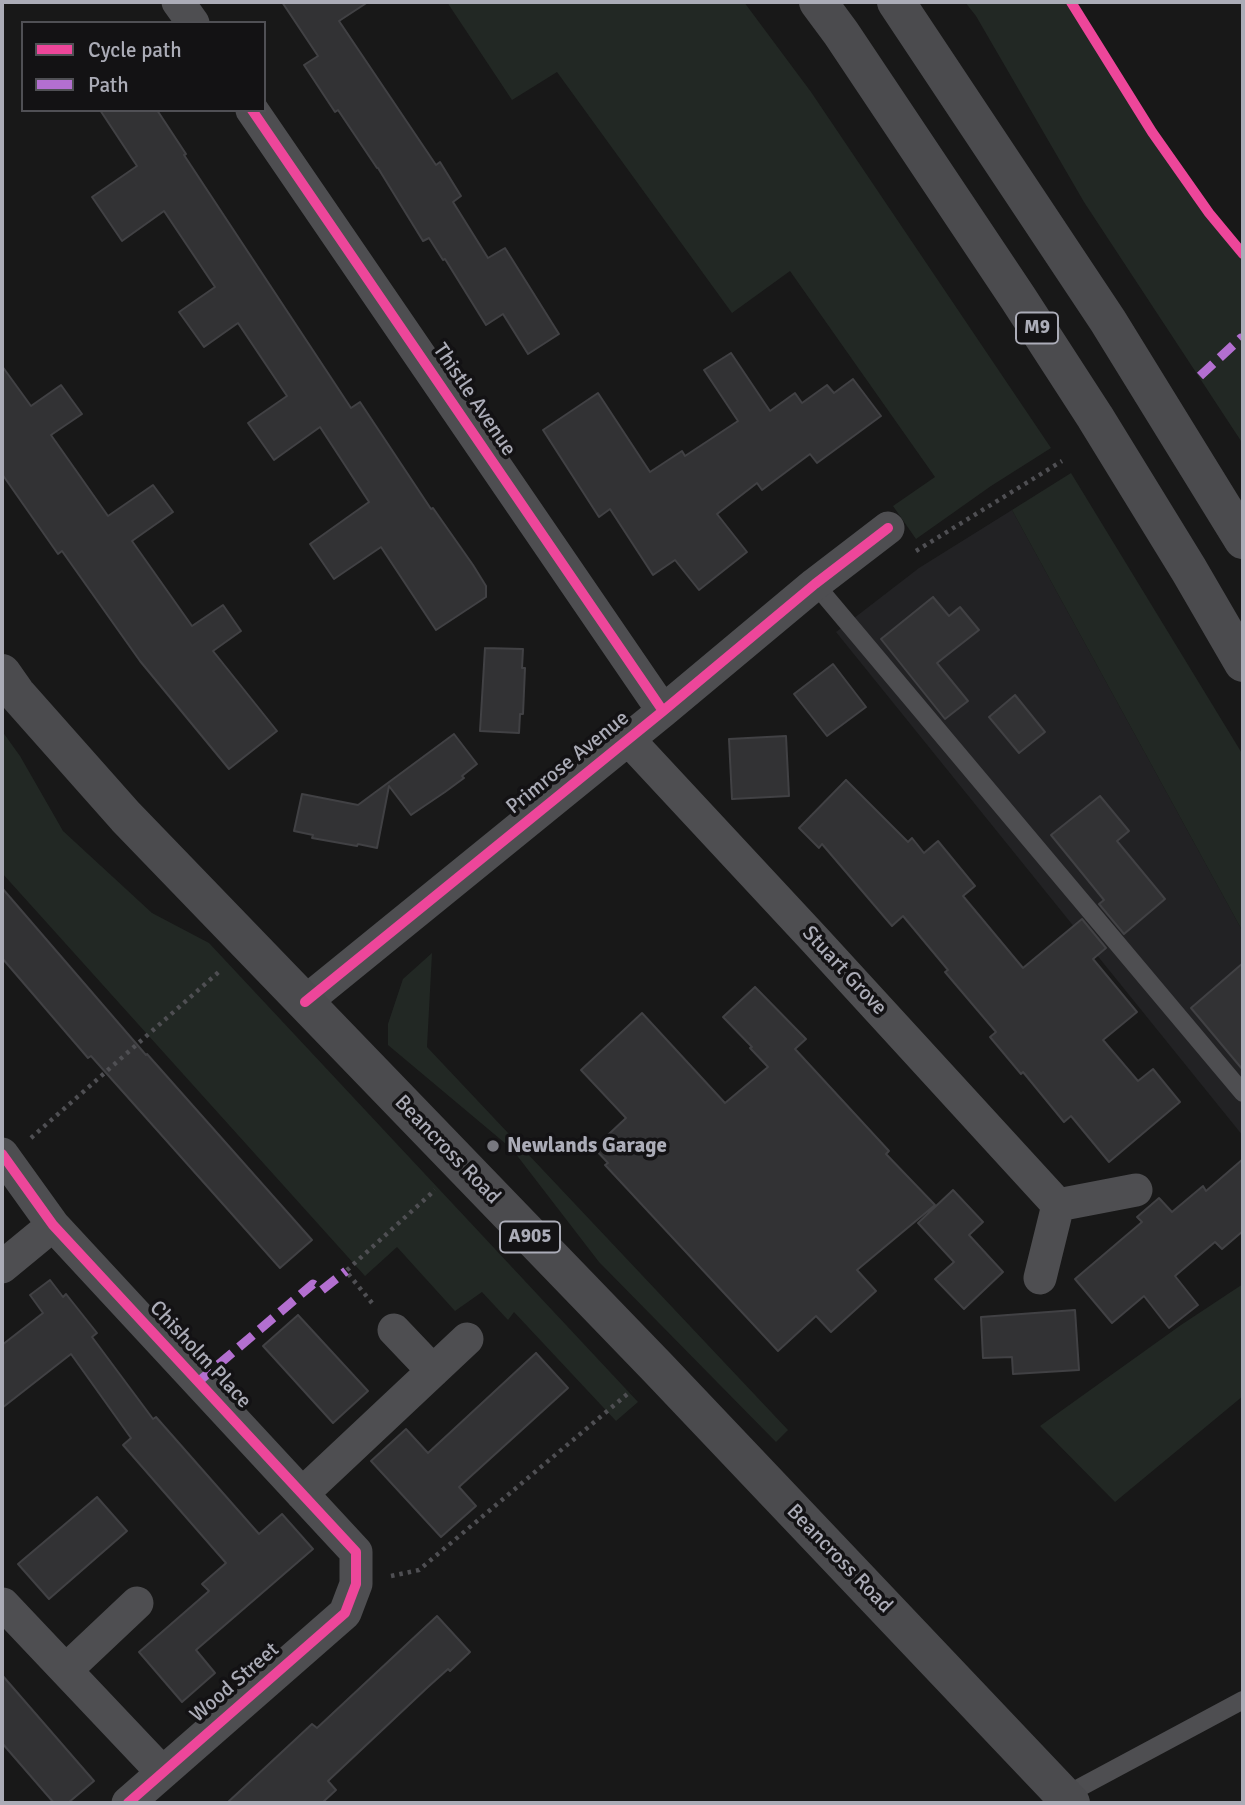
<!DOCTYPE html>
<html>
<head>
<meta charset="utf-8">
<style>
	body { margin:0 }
	#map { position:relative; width:1245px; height:1805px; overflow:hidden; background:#181818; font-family:Signika,sans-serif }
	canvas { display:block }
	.frame { position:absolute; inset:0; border:4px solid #abacb7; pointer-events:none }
	.legend { position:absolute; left:21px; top:21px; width:245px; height:91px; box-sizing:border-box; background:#131214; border:2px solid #505055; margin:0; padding:9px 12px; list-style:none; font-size:21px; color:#abacb7 }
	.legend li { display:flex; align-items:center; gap:14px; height:35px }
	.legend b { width:35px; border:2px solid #505055 }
</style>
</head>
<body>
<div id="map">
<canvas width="1245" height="1805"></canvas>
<div class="frame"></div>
<ul class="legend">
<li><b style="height:9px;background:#ed469a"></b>Cycle path</li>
<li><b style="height:9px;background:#b36fd0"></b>Path</li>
</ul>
</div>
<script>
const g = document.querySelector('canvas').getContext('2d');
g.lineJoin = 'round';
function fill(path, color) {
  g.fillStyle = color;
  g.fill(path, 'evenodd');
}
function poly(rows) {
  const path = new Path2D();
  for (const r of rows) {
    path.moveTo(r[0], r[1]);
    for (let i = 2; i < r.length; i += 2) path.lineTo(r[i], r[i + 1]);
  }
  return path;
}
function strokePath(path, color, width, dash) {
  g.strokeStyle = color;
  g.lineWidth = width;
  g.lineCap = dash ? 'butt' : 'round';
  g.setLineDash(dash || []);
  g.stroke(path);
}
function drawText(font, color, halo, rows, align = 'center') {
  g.font = font + ' Signika,sans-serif';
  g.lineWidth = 7;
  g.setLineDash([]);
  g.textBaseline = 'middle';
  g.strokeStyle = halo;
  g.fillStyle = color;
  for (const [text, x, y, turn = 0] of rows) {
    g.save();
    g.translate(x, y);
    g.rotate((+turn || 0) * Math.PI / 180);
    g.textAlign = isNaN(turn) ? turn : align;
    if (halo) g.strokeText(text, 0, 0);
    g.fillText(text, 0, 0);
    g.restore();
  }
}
const built = poly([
	[1012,510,1243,932,1243,1136,836,632,919,568]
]);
const green = poly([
	[447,2,744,2,811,92,1051,448,991,486,916,539,893,506,935,477,790,271,732,313,557,72,512,100],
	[965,2,1071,2,1152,132,1209,213,1243,254,1243,335,1242,338,1243,338,1243,444,1084,202,976,16],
	[1071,473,1243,755,1243,932,1012,510],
	[2,731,20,756,63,831,152,913,209,943,638,1402,616,1421,514,1312,508,1320,482,1292,455,1311,397,1247,365,1276,2,873],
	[432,953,427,1047,788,1430,776,1442,599,1262,512,1149,388,1045,388,1024,403,979],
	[1243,1284,1243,1396,1115,1502,1040,1426,1181,1325]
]);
const building = poly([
	[282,2,368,2,339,21,436,165,440,162,461,196,453,202,488,258,505,248,559,334,528,354,503,314,486,325,445,259,443,260,429,238,423,241,378,168,377,168,338,110,335,112,304,65,318,56,282,2],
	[100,110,157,110,186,154,184,155,351,408,360,402,431,509,433,508,473,565,486,586,486,597,436,630,381,547,334,579,310,544,369,502,320,427,274,460,248,423,287,396,238,323,204,347,179,312,215,287,164,211,122,241,92,197,137,166,100,110],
	[731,353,770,411,795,393,802,403,827,385,834,393,853,379,881,416,817,463,810,454,762,490,757,483,717,514,747,552,699,590,675,560,653,575,610,509,599,517,543,430,598,393,650,472,682,451,685,456,738,421,704,370,731,353],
	[2,366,31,406,61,385,82,414,51,435,108,516,153,485,173,512,132,541,192,626,223,605,241,631,213,651,277,731,229,769,140,661,62,551,58,554,2,474,2,366],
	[933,597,949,616,960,607,979,630,937,663,968,701,945,719,881,639,933,597],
	[485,648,523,649,522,668,525,668,523,714,520,714,519,733,480,731,485,648],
	[833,664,866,707,827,736,794,694,833,664],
	[1015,695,1045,732,1019,753,989,717,1015,695],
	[454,734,477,764,462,776,464,778,445,792,411,815,389,786,377,848,358,844,357,846,312,838,313,835,294,831,302,794,358,805,454,734],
	[786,736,789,796,732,799,729,739,786,736],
	[846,780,908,842,912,838,924,853,938,841,975,886,963,896,1023,968,1082,919,1106,948,1093,959,1137,1012,1103,1040,1138,1081,1153,1069,1180,1102,1109,1162,1071,1116,1064,1122,1023,1072,1021,1074,990,1037,996,1032,945,972,948,970,903,916,892,926,822,844,819,848,799,828,846,780],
	[1100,796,1129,831,1117,841,1165,899,1124,934,1099,904,1104,900,1051,835,1100,796],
	[2,888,146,1055,147,1054,312,1240,280,1268,91,1056,88,1058,2,958,2,888],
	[1243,963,1243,1070,1191,1008,1243,963],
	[755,987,806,1039,795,1049,889,1151,886,1154,935,1205,857,1270,876,1291,831,1332,816,1316,778,1351,605,1165,608,1163,594,1148,626,1118,581,1070,642,1013,725,1103,768,1067,750,1048,752,1047,723,1017,755,987],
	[1243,1159,1243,1231,1222,1249,1215,1242,1175,1276,1198,1305,1169,1328,1144,1296,1112,1323,1075,1279,1142,1222,1137,1217,1159,1198,1172,1212,1203,1186,1206,1191,1243,1159],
	[953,1190,983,1222,969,1235,1003,1272,964,1309,935,1279,954,1262,918,1223,953,1190],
	[50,1280,63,1297,66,1294,97,1333,92,1337,153,1419,156,1417,259,1534,282,1514,313,1549,196,1650,215,1673,182,1702,139,1652,209,1591,202,1584,226,1563,123,1445,131,1438,71,1354,2,1408,2,1345,43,1313,30,1295,50,1280],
	[1075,1310,1079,1370,1013,1374,1012,1357,983,1358,981,1317,1075,1310],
	[298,1315,368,1391,333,1423,263,1346,298,1315],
	[536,1353,568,1388,459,1487,476,1506,441,1537,371,1461,406,1429,428,1453,536,1353],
	[97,1497,127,1531,49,1599,18,1564,97,1497],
	[437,1616,470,1652,450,1671,448,1669,428,1687,328,1781,336,1790,322,1803,227,1803,312,1724,317,1728,437,1616],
	[2,1675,94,1781,68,1803,54,1803,2,1743,2,1675]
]);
const path = poly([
	[916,551,1062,461],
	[31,1138,221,970],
	[372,1303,346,1271,435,1190],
	[391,1576,419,1570,631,1391]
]);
const service = poly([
	[815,584,1243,1093],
	[1064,1796,1243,1700]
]);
const minor = poly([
	[178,2,193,23],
	[252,110,663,711],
	[628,739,816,941,1058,1205],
	[305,1002,663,711,815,584,888,528],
	[2,1154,53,1225,356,1552,356,1584,345,1613,128,1803],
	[2,1267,53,1225],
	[1040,1278,1058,1205,1136,1190],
	[394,1330,433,1371],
	[302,1494,467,1339],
	[3,1604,162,1772],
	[66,1670,137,1603]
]);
const primary = poly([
	[2,673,16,693,126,817,658,1368,1071,1803]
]);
const motorway = poly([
	[818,2,841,33,1018,298,1095,417,1189,570,1243,663],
	[896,2,1108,321,1243,540]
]);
const quiet = poly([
	[1200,376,1241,338,1243,338],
	[198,1382,313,1284,322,1290,346,1271]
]);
const cycleway = poly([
	[1071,2,1152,132,1209,213,1243,254],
	[252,110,663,711],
	[305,1002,663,711,815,584,888,528],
	[2,1154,53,1225,356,1552,356,1584,345,1613,128,1803]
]);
const markers = [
	[493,1146,7,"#78787f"]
];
const shields = [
	[1037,328,42],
	[530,1237,60]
];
const shieldNames = [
	["M9",1037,328],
	["A905",530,1237]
];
const streetNames = [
	["Thistle Avenue",474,400,56],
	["Primrose Avenue",568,763,-39],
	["Stuart Grove",844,971,47],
	["Beancross Road",447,1150,46],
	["Chisholm Place",200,1355,47],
	["Beancross Road",839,1559,46],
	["Wood Street",235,1683,-41]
];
const poiNames = [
	["Newlands Garage",507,1146]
];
fill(built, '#222224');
fill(green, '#222824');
fill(building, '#323234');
strokePath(building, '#414144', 2);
strokePath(path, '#4f4f53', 4.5, [3.5, 5]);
strokePath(service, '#4e4e51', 18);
strokePath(minor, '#4e4e51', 33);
strokePath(primary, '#4b4b4e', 38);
strokePath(motorway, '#4b4b4e', 38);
strokePath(quiet, '#b36fd0', 9, [18, 9]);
strokePath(cycleway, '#ed469a', 10);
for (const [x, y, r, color] of markers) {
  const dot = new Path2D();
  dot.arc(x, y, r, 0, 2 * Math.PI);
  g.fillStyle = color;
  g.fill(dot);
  strokePath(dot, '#131214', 2.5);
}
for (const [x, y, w] of shields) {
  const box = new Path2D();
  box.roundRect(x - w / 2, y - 15.5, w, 31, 5);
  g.fillStyle = '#131214';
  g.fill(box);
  strokePath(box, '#abacb7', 2);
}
drawText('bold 19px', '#abacb7', null, shieldNames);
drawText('21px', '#abacb7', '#131214', streetNames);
drawText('bold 21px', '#abacb7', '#131214', poiNames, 'left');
</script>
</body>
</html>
